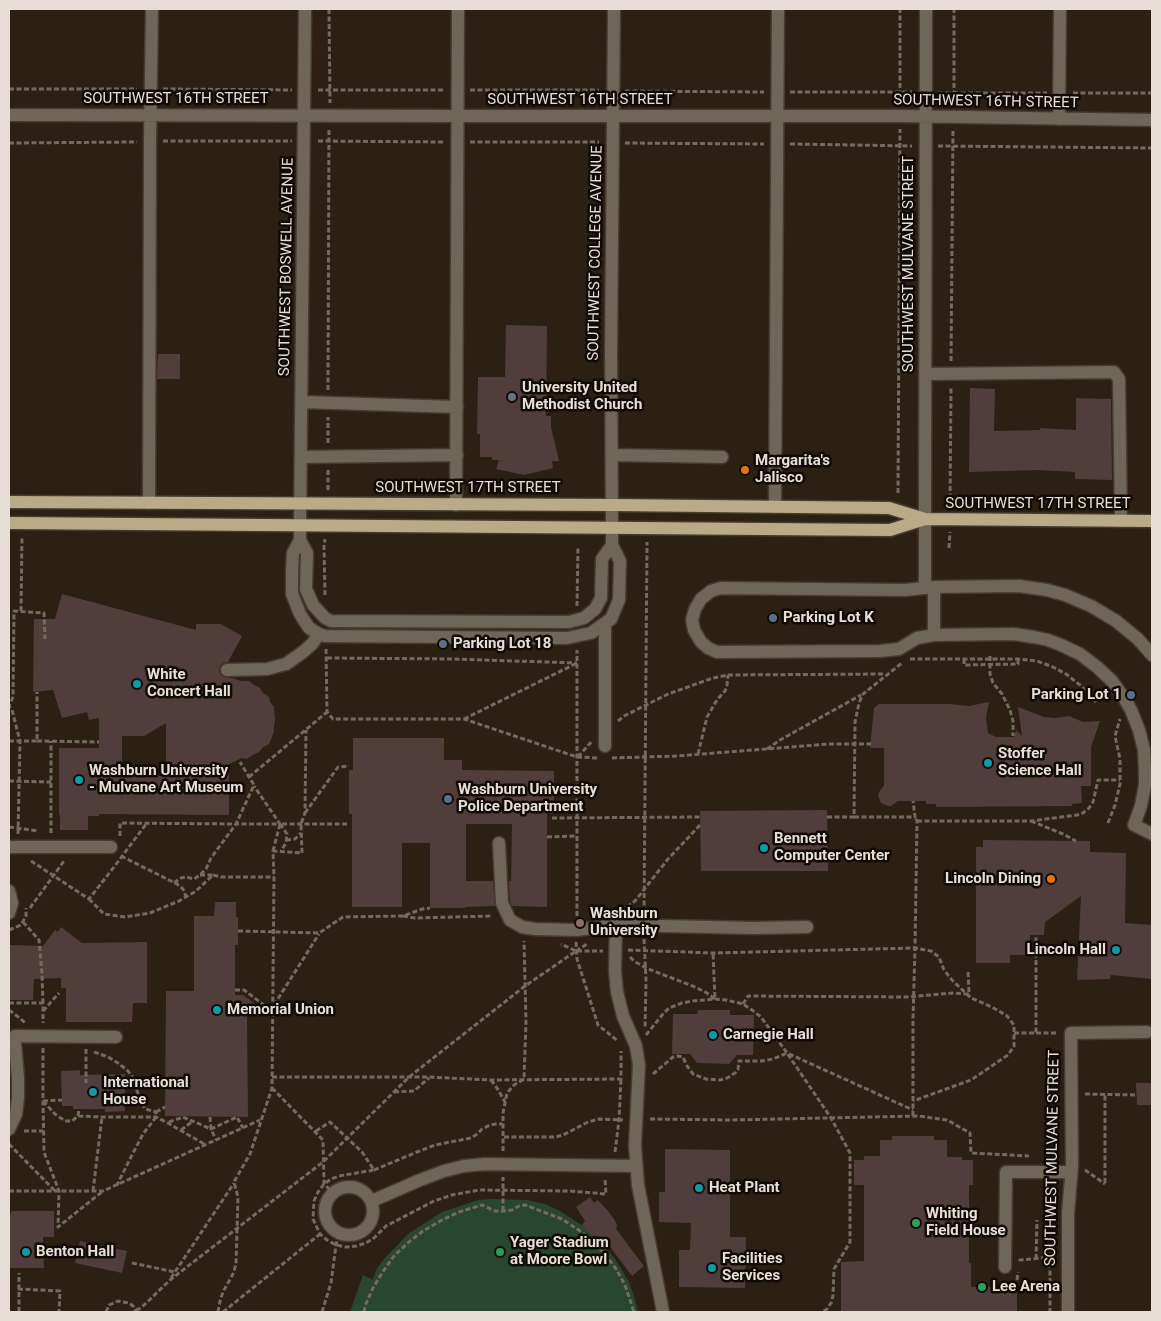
<!DOCTYPE html>
<html>
<head>
<meta charset="utf-8">
<style>
	body { margin:0 }
	#map { position:relative; width:1161px; height:1321px; overflow:hidden; background:#2c2013; font-family:Roboto,sans-serif }
	canvas { display:block }
	.frame { position:absolute; inset:0; border:10px solid #e7dfd7; pointer-events:none }
</style>
</head>
<body>
<div id="map">
<canvas width="1161" height="1321"></canvas>
<div class="frame"></div>
</div>
<script>
const g = document.querySelector('canvas').getContext('2d');
g.lineJoin = 'round';
function fill(path, color) {
  g.fillStyle = color;
  g.fill(path, 'evenodd');
}
function poly(rows) {
  const path = new Path2D();
  for (const r of rows) {
    if (r.length === 3) {
      path.moveTo(r[0] + r[2], r[1]);
      path.arc(r[0], r[1], r[2], 0, 2 * Math.PI);
      continue;
    }
    path.moveTo(r[0], r[1]);
    for (let i = 2; i < r.length; i += 2) path.lineTo(r[i], r[i + 1]);
  }
  return path;
}
function strokePath(path, color, width, dash) {
  g.strokeStyle = color;
  g.lineWidth = width;
  g.lineCap = dash ? 'butt' : 'round';
  g.setLineDash(dash || []);
  g.stroke(path);
}
function drawText(font, color, halo, rows, align = 'center') {
  g.font = font + ' Roboto,sans-serif';
  g.lineWidth = 5;
  g.setLineDash([]);
  g.textBaseline = 'middle';
  g.strokeStyle = halo;
  g.fillStyle = color;
  for (const [text, x, y, turn = 0] of rows) {
    g.save();
    g.translate(x, y);
    g.rotate((+turn || 0) * Math.PI / 180);
    g.textAlign = isNaN(turn) ? turn : align;
    if (halo) g.strokeText(text, 0, 0);
    g.fillText(text, 0, 0);
    g.restore();
  }
}
const green = poly([
	[491,1199,527,1200,545,1204,560,1211,586,1228,602,1243,615,1259,629,1282,634,1296,638,1312,350,1312,363,1275,373,1280,376,1270,384,1259,408,1234,442,1212,478,1200]
]);
const building = poly([
	[506,325,547,326,546,416,551,416,551,427,559,461,552,461,553,468,524,475,496,469,499,460,492,460,492,457,480,457,480,434,477,434,478,377,505,377],
	[158,354,180,354,180,379,157,379],
	[970,388,995,389,994,431,1040,430,1040,428,1076,430,1076,398,1111,399,1112,480,1075,479,1075,472,1038,470,969,472],
	[62,594,196,630,196,624,221,624,242,636,228,662,223,663,220,666,219,670,220,674,224,677,232,678,241,681,249,681,254,685,260,688,263,693,269,697,270,702,274,707,275,720,274,726,274,732,269,744,263,747,259,752,253,755,247,759,242,758,229,764,229,815,99,814,99,816,88,816,88,830,60,830,60,815,59,815,59,748,99,748,99,718,89,720,87,712,62,718,53,690,33,692,34,619,55,619],
	[166,723,166,776,122,776,122,736,144,736],
	[989,702,986,717,987,726,988,733,996,737,1014,737,1016,730,1022,736,1018,707,1044,717,1055,718,1069,716,1083,722,1100,721,1091,747,1091,786,1081,786,1082,803,1072,804,1072,806,936,807,936,804,926,804,926,801,898,801,891,806,888,806,881,803,878,796,879,792,884,786,884,748,870,748,874,708,879,704,950,704,969,706],
	[353,738,444,738,444,760,462,760,462,770,554,771,554,814,547,814,547,907,512,906,510,901,509,881,511,881,512,824,466,824,466,881,493,881,495,906,465,907,465,908,430,908,430,843,402,843,402,907,352,907,352,814,349,814,349,770,353,770],
	[827,810,828,871,701,871,700,811],
	[983,840,1090,841,1090,852,1126,853,1125,923,1152,925,1152,979,1111,975,1110,979,1077,980,1081,896,1045,922,1044,935,1030,935,1030,955,1010,955,1010,963,976,963,976,847,983,847],
	[215,902,236,902,236,917,238,917,238,945,235,945,235,995,243,995,255,1004,247,1015,248,1117,165,1116,166,991,194,991,194,916,214,916],
	[61,927,82,943,147,942,147,1003,133,1003,132,1022,66,1022,66,988,61,988,61,978,34,979,33,1000,9,1000,9,945,43,946,55,930,58,932],
	[698,1010,730,1010,730,1015,754,1015,753,1055,737,1055,729,1064,697,1063,690,1054,672,1054,673,1014,697,1014],
	[80,1070,80,1075,125,1074,125,1111,105,1112,105,1109,73,1109,73,1106,62,1106,61,1071],
	[1136,1083,1152,1083,1152,1105,1137,1105],
	[892,1136,934,1136,934,1140,947,1140,947,1157,962,1157,962,1160,973,1160,973,1185,969,1185,969,1263,971,1263,971,1287,1017,1286,1017,1312,841,1312,841,1262,864,1261,864,1185,854,1185,854,1160,864,1160,864,1156,880,1156,880,1140,892,1140],
	[665,1149,730,1150,730,1237,746,1237,745,1288,679,1287,679,1250,690,1250,691,1223,659,1222,659,1192,665,1192],
	[590,1197,594,1203,598,1200,608,1211,614,1219,617,1225,616,1229,644,1266,632,1276,605,1240,590,1234,582,1225,585,1221,576,1207],
	[11,1211,54,1211,54,1237,43,1237,44,1268,9,1268,9,1214,11,1214],
	[80,1241,127,1251,122,1273,75,1263]
]);
const path = poly([
	[329,9,330,103],
	[9,89,137,89],
	[163,89,292,90],
	[318,90,444,90],
	[470,90,599,90],
	[625,91,764,92],
	[790,92,912,92],
	[938,93,1047,93],
	[1073,93,1152,93],
	[900,103,900,9],
	[954,103,954,9],
	[163,141,292,141],
	[318,141,444,142],
	[470,142,599,142],
	[9,143,137,142],
	[625,143,764,144],
	[790,144,912,146],
	[938,146,1152,148],
	[951,361,953,129],
	[328,390,329,129],
	[328,443,328,417],
	[328,490,328,469],
	[898,493,900,129],
	[950,506,951,387],
	[949,548,950,532],
	[325,595,324,546,325,539],
	[577,606,578,547],
	[21,611,22,537],
	[326,649,327,712,333,719,464,719,577,757,598,758],
	[990,656,990,674,993,683,1002,694,1010,710,1013,721,1013,736],
	[327,658,454,659,577,663],
	[910,659,1018,659,1037,661,1053,667,1066,674,1080,685,1096,702,1105,694],
	[964,659,964,665,1018,664,1018,659],
	[464,719,575,664],
	[618,721,624,716,668,694,713,678,728,675,885,674],
	[9,741,37,741,37,692],
	[37,741,99,742],
	[767,749,780,740,861,695],
	[698,754,707,717,717,700,725,691,727,685,728,675],
	[578,757,592,741],
	[612,758,677,756,829,744,871,744],
	[249,777,327,712],
	[9,781,51,782],
	[305,813,338,767,349,766],
	[827,817,854,817,855,722,859,703,863,694,902,663],
	[854,817,915,817,913,801],
	[552,818,701,817],
	[917,821,1031,821,1077,815,1083,813,1089,808,1093,802,1098,780,1120,780],
	[1031,821,1063,834,1076,841],
	[1108,823,1115,805,1120,784,1120,759,1115,736,1120,719],
	[280,824,287,834,286,843,281,851],
	[9,827,38,831],
	[51,833,51,741],
	[18,834,20,741,12,710,9,706,13,697,14,611,44,613,45,639],
	[120,836,120,823,236,824,254,785,240,762],
	[547,837,577,836],
	[286,840,295,839,301,833],
	[273,851,280,824,347,824],
	[121,856,177,884,183,889,186,897],
	[31,861,89,899,114,867,147,823],
	[200,875,213,875],
	[174,883,181,878,186,877,194,879,200,875,206,869,211,858,236,824,280,824,254,786],
	[89,899,104,914,125,917,150,913,179,901,196,891,213,875,221,877,274,877],
	[627,907,635,901,668,859,701,824],
	[30,908,64,861],
	[618,910,626,908],
	[644,913,647,542],
	[403,916,415,918,492,916],
	[577,916,577,650],
	[23,922,39,940,42,974,43,1003],
	[9,930,21,925,26,916,26,908],
	[238,931,319,933,343,917,403,916,422,909,430,908],
	[644,939,646,980,645,1028],
	[576,942,577,959,598,1025,618,1041],
	[628,950,713,953,915,948,931,951,939,957,944,970,952,980,971,998,992,1007,1007,1016,1014,1025,1014,1046,1008,1055,971,1080,913,1101],
	[576,951,587,944],
	[577,951,603,951],
	[630,957,634,961,646,968,695,987,707,993,715,999,713,953],
	[235,990,244,990,272,1011],
	[9,1003,43,1003,43,1023],
	[743,1004,748,996,907,997,953,993,969,994,968,970],
	[274,1005,319,934],
	[9,1010,21,1019,25,1023],
	[43,1011,59,993],
	[1014,1033,1036,1033,1036,935],
	[1036,1033,1058,1033],
	[646,1035,663,1014,669,1008,682,1003,693,1001,715,999,726,1000,743,1004,752,1010,761,1017,787,1053,913,1110],
	[43,1048,43,1101,44,1152,59,1191,58,1227,103,1191],
	[86,1049,86,1083],
	[94,1052,108,1057,118,1063,128,1071,133,1078,139,1097,145,1109,156,1112,156,1117,143,1134,130,1159,117,1185],
	[653,1074,673,1057,677,1056,683,1057,687,1066,693,1074,706,1079,720,1080,727,1078,735,1073,738,1069,739,1061,762,1061,773,1059,787,1053,831,1118,850,1153,850,1242,834,1269,833,1296,831,1303,827,1309,822,1312],
	[272,1077,429,1077,490,1080,621,1079,621,1051],
	[491,1080,497,1088,505,1102],
	[272,1088,323,1140,324,1180,324,1184,333,1193],
	[394,1092,414,1091,429,1078],
	[1085,1094,1137,1095],
	[43,1101,55,1114,65,1121,72,1121,78,1116,102,1117,156,1117,168,1123,206,1145],
	[43,1101,62,1100],
	[156,1112,165,1107],
	[78,1116,79,1109],
	[913,1116,913,1019,915,948,917,821,915,817],
	[210,1117,211,1129,216,1140],
	[650,1119,731,1120,919,1116,947,1120,970,1133,971,1153,1029,1156],
	[169,1122,183,1117,211,1129,237,1117,243,1128],
	[181,1130,193,1121],
	[24,1131,43,1131],
	[316,1131,330,1122,362,1152,374,1170,339,1176,331,1179,324,1184,318,1192,314,1201,313,1219,320,1234,327,1240,336,1245,346,1247,356,1246,366,1243,374,1238,386,1226,434,1201,452,1195,479,1190,570,1191,606,1194,605,1179],
	[504,1137,556,1137,565,1134,588,1122,599,1119,623,1120],
	[9,1144,55,1191],
	[503,1151,503,1113,507,1093,514,1085,524,1079,526,1022,524,941],
	[615,1152,619,1120,621,1079],
	[374,1170,417,1152,435,1145,471,1138,477,1134,482,1129,490,1125,496,1124,503,1124],
	[1085,1170,1105,1184],
	[1105,1183,1105,1095],
	[9,1191,103,1191,260,1120],
	[93,1191,102,1117],
	[503,1211,503,1177],
	[1036,1259,1037,1220],
	[1019,1261,1020,1260,1050,1257,1050,1312],
	[132,1263,175,1272],
	[171,1278,234,1183],
	[1017,1280,1018,1272],
	[18,1289,60,1291,59,1312],
	[136,1310,141,1308,170,1280,323,1162,409,1077,525,986,576,951,561,944],
	[19,1312,19,1273],
	[106,1312,109,1305,118,1301,129,1303,133,1306,136,1312],
	[218,1312,220,1301,223,1292,234,1272,236,1263,238,1197,234,1182,250,1154,272,1088,274,877,273,851,302,853,301,824,305,813,306,730],
	[223,1312,320,1234],
	[322,1312,331,1283,336,1245,339,1233],
	[364,1312,365,1306,373,1288,382,1273,394,1256,410,1241,423,1231,442,1220,459,1212,482,1205,495,1211,503,1211,512,1210,519,1206,525,1205,562,1219,580,1231,592,1240,606,1255,616,1269,625,1285,634,1312]
]);
const minor = poly([
	[305,9,300,525,300,540,293,553,292,570,292,594,300,614,309,628,319,634,325,636,567,638,591,633,611,619,619,600,620,561,612,545,612,528,611,353,614,9],
	[9,115,457,116,900,116,1152,120],
	[1059,119,1060,9],
	[925,374,1114,372,1119,379,1121,521],
	[302,402,457,407],
	[612,455,722,457],
	[301,457,457,455],
	[149,503,150,141,152,9],
	[456,505,458,9],
	[775,507,778,9],
	[300,540,307,553,306,589,313,605,325,618,331,621,569,622,584,618,595,609,601,598,602,559,612,545],
	[934,587,905,590,721,588,711,591,701,599,695,609,692,620,694,630,701,642,708,648,717,652,880,651,899,649,917,638,934,635],
	[926,588,925,582,925,493,926,9],
	[605,623,605,746],
	[1152,655,1138,639,1116,621,1091,606,1065,595,1047,590,1019,586,934,587,934,635,1013,634,1034,637,1048,640,1061,645,1080,654,1097,667,1112,681,1124,698,1131,710,1139,730,1144,750,1145,771,1145,785,1141,806,1134,825,1152,834],
	[227,670,267,669,286,664,303,652,312,644,319,634],
	[499,843,502,903,510,920,522,927,535,929,576,930,616,925,754,928,807,927],
	[9,847,111,847],
	[9,891,12,903,9,913],
	[616,925,615,971,617,992,623,1016,636,1046,639,1065,635,1146,638,1185,663,1312],
	[15,1036,116,1037],
	[9,1129,16,1114,18,1098,18,1078,15,1043],
	[349,1211,24],
	[372,1201,420,1180,444,1171,464,1166,485,1164,636,1166],
	[1005,1267,1006,1172,1071,1172],
	[1068,1312,1068,1213,1072,1166,1071,1033,1147,1032]
]);
const major = poly([
	[9,502,612,505,889,508,925,519,1152,521],
	[9,523,890,530,925,519]
]);
const markers = [
	[512,397,5,"#6b7280"],
	[745,470,5,"#e8710a"],
	[773,618,5,"#5c6f8a"],
	[443,644,5,"#5c6f8a"],
	[137,684,5,"#0f9aa8"],
	[1131,695,5,"#5c6f8a"],
	[988,763,5,"#0f9aa8"],
	[79,780,5,"#0f9aa8"],
	[448,799,5,"#5c6f8a"],
	[764,848,5,"#0f9aa8"],
	[1051,879,5,"#e8710a"],
	[580,923,5,"#8d6e63"],
	[1116,950,5,"#0f9aa8"],
	[217,1010,5,"#0f9aa8"],
	[713,1035,5,"#0f9aa8"],
	[93,1092,5,"#0f9aa8"],
	[699,1188,5,"#0f9aa8"],
	[916,1223,5,"#2e9e5b"],
	[26,1252,5,"#0f9aa8"],
	[500,1252,5,"#2e9e5b"],
	[712,1268,5,"#0f9aa8"],
	[982,1287,5,"#2e9e5b"]
];
const streetNames = [
	["SOUTHWEST 16TH STREET",176,99],
	["SOUTHWEST 16TH STREET",580,100],
	["SOUTHWEST 16TH STREET",986,102,1],
	["SOUTHWEST COLLEGE AVENUE",596,253,-89],
	["SOUTHWEST MULVANE STREET",909,264,-90],
	["SOUTHWEST BOSWELL AVENUE",287,267,-89],
	["SOUTHWEST 17TH STREET",468,488],
	["SOUTHWEST 17TH STREET",1038,504],
	["SOUTHWEST MULVANE STREET",1053,1158,-89]
];
const poiNames = [
	["University United",522,388],
	["Methodist Church",522,405],
	["Margarita's",755,461],
	["Jalisco",755,478],
	["Parking Lot K",783,618],
	["Parking Lot 18",453,644],
	["White",147,675],
	["Concert Hall",147,692],
	["Parking Lot 1",1121,695,"right"],
	["Stoffer",998,754],
	["Science Hall",998,771],
	["Washburn University",89,771],
	["- Mulvane Art Museum",89,788],
	["Washburn University",458,790],
	["Police Department",458,807],
	["Bennett",774,839],
	["Computer Center",774,856],
	["Lincoln Dining",1041,879,"right"],
	["Washburn",590,914],
	["University",590,931],
	["Lincoln Hall",1106,950,"right"],
	["Memorial Union",227,1010],
	["Carnegie Hall",723,1035],
	["International",103,1083],
	["House",103,1100],
	["Heat Plant",709,1188],
	["Whiting",926,1214],
	["Field House",926,1231],
	["Yager Stadium",510,1243],
	["at Moore Bowl",510,1260],
	["Benton Hall",36,1252],
	["Facilities",722,1259],
	["Services",722,1276],
	["Lee Arena",992,1287]
];
fill(green, '#29462e');
fill(building, '#513d3b');
strokePath(minor, '#463b2e', 15);
strokePath(major, '#463b2e', 15);
strokePath(path, '#746a5f', 3, [5, 2.5]);
strokePath(minor, '#6e6656', 12);
strokePath(major, '#ba8', 12);
for (const [x, y, r, color] of markers) {
  const dot = new Path2D();
  dot.arc(x, y, r, 0, 2 * Math.PI);
  g.fillStyle = color;
  g.fill(dot);
  strokePath(dot, '#100b06', 2);
}
drawText('15px', '#e7dfd7', '#100b06', streetNames);
drawText('bold 15px', '#e7dfd7', '#100b06', poiNames, 'left');
</script>
</body>
</html>
